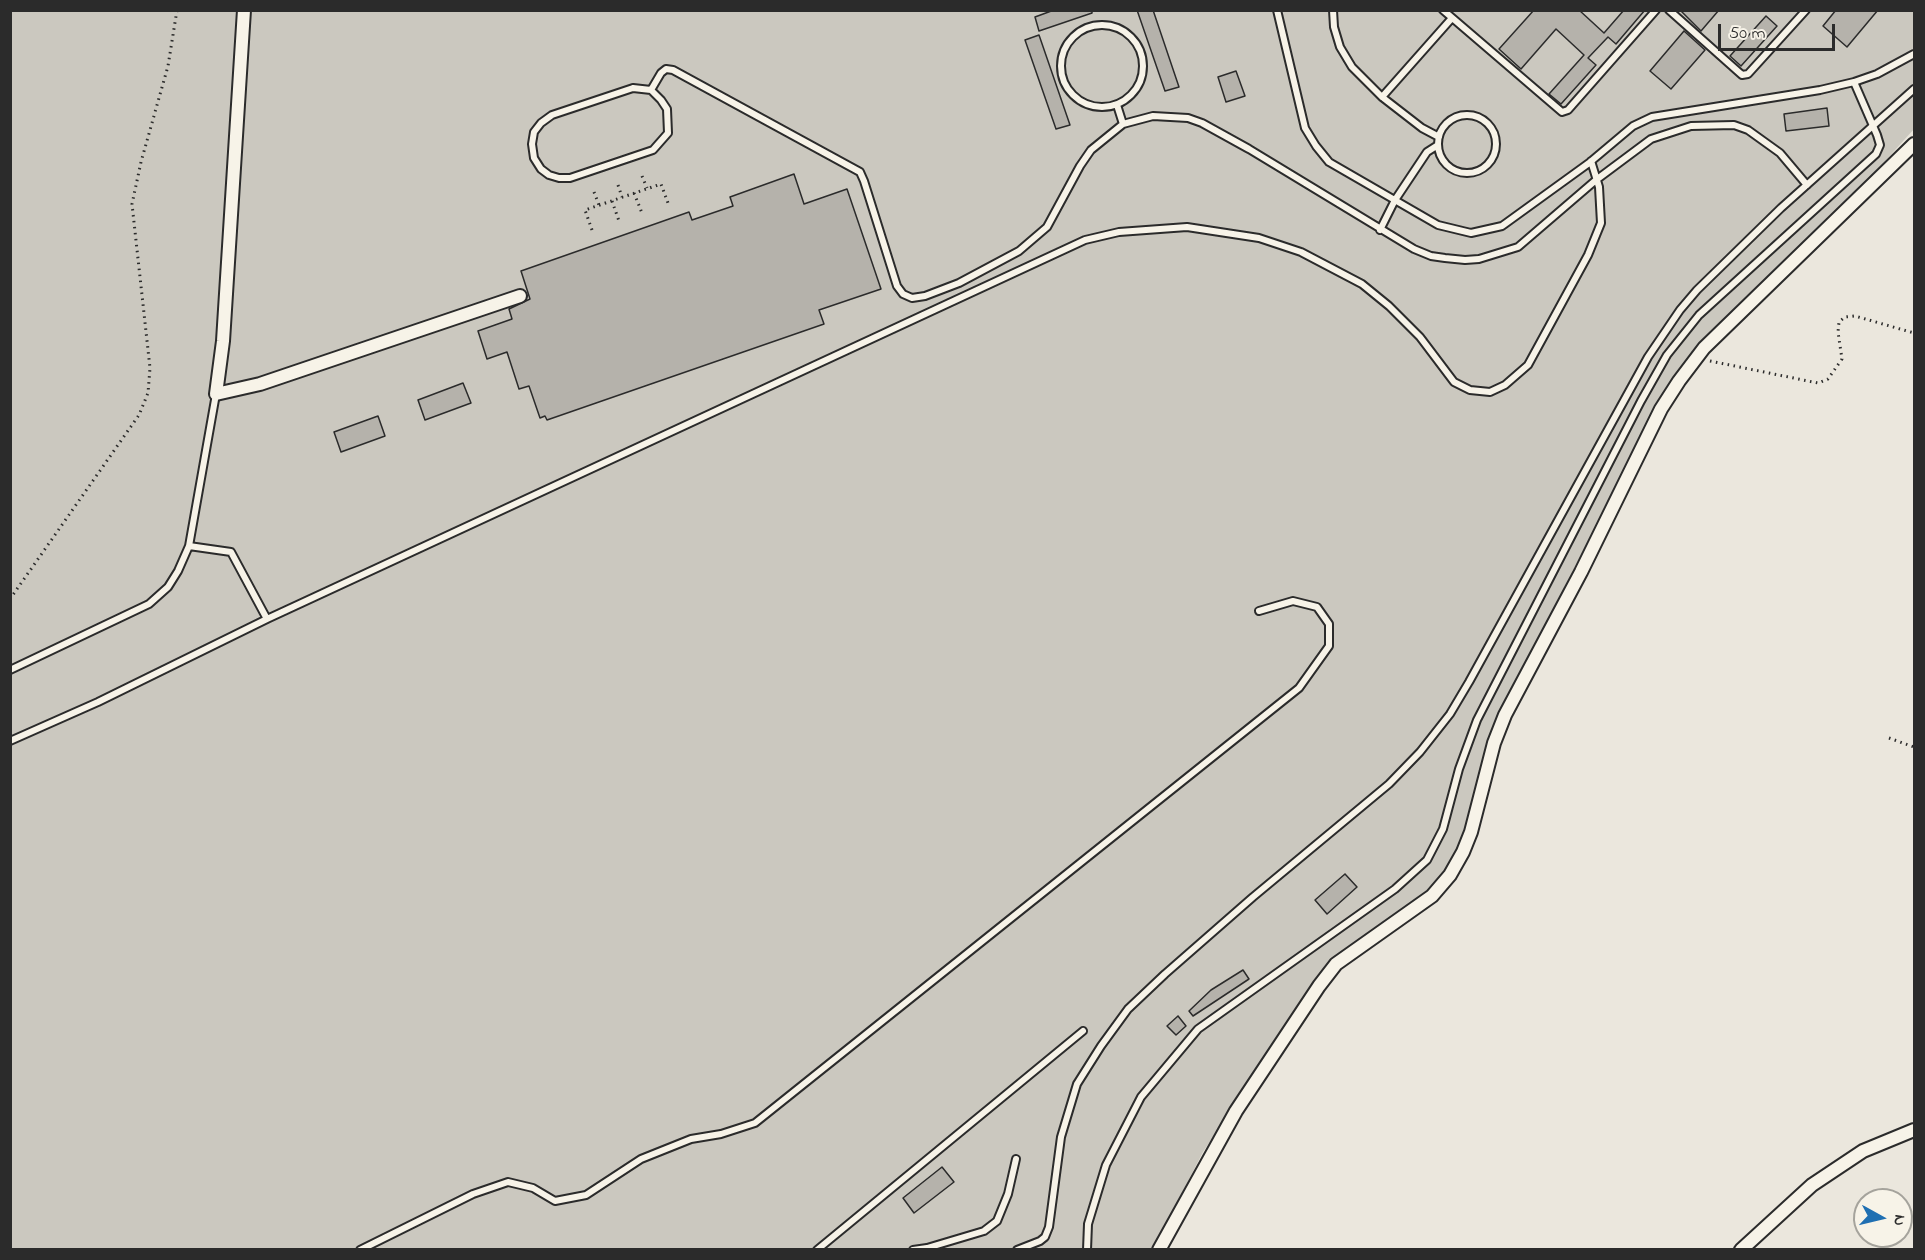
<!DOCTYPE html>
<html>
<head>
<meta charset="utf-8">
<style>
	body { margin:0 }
	#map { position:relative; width:1925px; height:1260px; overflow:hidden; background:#ebe7dd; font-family:"Indie Flower",sans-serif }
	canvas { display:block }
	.frame { position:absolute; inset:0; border:12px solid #2b2b2b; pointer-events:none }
	.north { position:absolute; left:1853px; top:1188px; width:60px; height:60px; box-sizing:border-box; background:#f7f3e8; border:2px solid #a5a39c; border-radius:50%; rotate:98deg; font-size:16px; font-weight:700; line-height:24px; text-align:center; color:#2b2b2b }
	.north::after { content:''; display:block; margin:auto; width:21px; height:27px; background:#1f6fb2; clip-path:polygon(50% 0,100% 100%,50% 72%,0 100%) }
	.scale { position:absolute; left:1718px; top:24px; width:117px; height:27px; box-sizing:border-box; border:3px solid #2b2b2b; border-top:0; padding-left:8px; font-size:18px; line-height:21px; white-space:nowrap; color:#2b2b2b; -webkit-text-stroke:4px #f7f3e8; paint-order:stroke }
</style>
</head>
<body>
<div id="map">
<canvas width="1925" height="1260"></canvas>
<div class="frame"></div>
<div class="north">N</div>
<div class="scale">50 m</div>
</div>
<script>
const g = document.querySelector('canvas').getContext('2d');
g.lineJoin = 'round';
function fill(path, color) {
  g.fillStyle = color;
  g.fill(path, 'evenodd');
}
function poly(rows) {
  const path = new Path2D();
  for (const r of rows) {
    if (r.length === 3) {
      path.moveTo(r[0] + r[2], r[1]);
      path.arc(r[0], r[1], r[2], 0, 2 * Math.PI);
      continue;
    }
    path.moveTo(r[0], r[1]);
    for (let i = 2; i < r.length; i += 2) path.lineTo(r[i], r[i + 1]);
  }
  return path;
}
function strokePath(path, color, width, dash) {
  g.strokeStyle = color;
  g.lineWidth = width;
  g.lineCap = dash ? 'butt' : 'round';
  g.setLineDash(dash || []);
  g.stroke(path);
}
const green = poly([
	[10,11,1914,11,1914,129,1886,160,1704,337,1678,371,1644,431,1504,705,1484,755,1472,808,1459,849,1437,881,1415,901,1327,964,1203,1152,1153,1249,11,1249]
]);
const building = poly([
	[1054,10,1092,10,1092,13,1039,31,1035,17,1054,10],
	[1137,10,1153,10,1179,87,1165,91,1137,10],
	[1534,10,1579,10,1604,33,1624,10,1645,10,1616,44,1608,37,1588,58,1596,65,1561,104,1549,94,1584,55,1556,29,1521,69,1499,49,1534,10],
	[1680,10,1719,10,1701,31,1680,10],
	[1836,10,1878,10,1847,47,1823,26,1836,10],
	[1766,16,1777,26,1741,66,1730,56,1766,16],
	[1684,31,1705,50,1671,89,1650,71,1684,31],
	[1039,35,1070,125,1056,129,1025,40,1039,35],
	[1236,71,1245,96,1226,102,1218,77,1236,71],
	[1827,108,1829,126,1786,131,1784,114,1827,108],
	[794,174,804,204,847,189,881,289,819,310,824,324,547,420,545,416,540,418,529,386,519,389,507,352,487,359,478,331,512,319,509,309,530,299,521,271,689,212,692,220,733,206,730,197,794,174],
	[463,383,471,403,425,420,418,400,463,383],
	[378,416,385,436,341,452,334,432,378,416],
	[1345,874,1357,887,1327,914,1315,900,1345,874],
	[1243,970,1249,979,1193,1016,1189,1011,1211,990,1243,970],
	[1178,1016,1186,1026,1176,1035,1167,1026,1178,1016],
	[942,1167,954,1182,914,1213,903,1198,942,1167]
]);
const path = poly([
	[642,176,647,188],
	[618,185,622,197],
	[594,192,599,205],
	[634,193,642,213],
	[612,201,619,221],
	[592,230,585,210,661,184,668,203],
	[1710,361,1818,383,1828,379,1842,359,1838,332,1839,322,1845,317,1855,316,1914,333],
	[10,599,139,415,148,393,150,368,132,204,141,162,168,66,177,10],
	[1889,738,1914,747]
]);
const lane = poly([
	[1277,10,1305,128,1316,146,1329,162,1438,225,1471,233,1502,226,1589,163,1633,126,1652,117,1820,90,1854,82,1877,74,1914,54],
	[1333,10,1334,27,1340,47,1352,67,1382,97,1422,128,1439,137],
	[1443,10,1562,112,1568,110,1656,10],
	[1669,10,1742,75,1748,74,1806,10],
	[1102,66,41],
	[633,88,651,90,661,100,667,109,668,133,653,150,570,178,559,178,549,175,541,169,534,158,532,144,534,132,541,123,552,115,633,88],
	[651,90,661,73,666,69,673,70,860,172,864,181,897,286,903,294,912,298,925,296,959,283,1019,251,1047,227,1080,166,1091,150,1123,124,1153,116,1188,118,1202,123,1249,149,1414,249,1431,256,1445,258,1465,260,1479,259,1518,247,1596,180,1651,139,1691,126,1734,125,1748,130,1780,153,1807,185],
	[1382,97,1452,18],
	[1117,105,1123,124],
	[1467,144,29],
	[1380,230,1395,200,1427,152,1438,145],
	[189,546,231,552,267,619],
	[10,670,149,604,168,587,178,571,189,546,216,394],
	[10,741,98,702,267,619,1085,240,1119,232,1187,227,1259,238,1301,252,1362,284,1389,306,1420,337,1454,382,1470,390,1490,392,1505,385,1528,365,1588,255,1601,223,1599,187,1591,161],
	[360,1250,473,1194,508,1182,533,1188,555,1201,586,1195,641,1159,691,1139,721,1134,755,1123,1299,688,1329,646,1329,624,1317,607,1293,601,1259,611],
	[817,1250,1083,1031],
	[913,1250,927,1248,984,1231,997,1221,1008,1194,1016,1159],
	[1017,1250,1040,1241,1045,1237,1049,1227,1061,1137,1077,1084,1101,1046,1128,1009,1165,974,1253,897,1389,784,1420,752,1450,714,1469,682,1648,357,1680,310,1697,290,1781,208,1914,89],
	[1087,1250,1088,1224,1106,1165,1141,1097,1198,1029,1395,889,1427,860,1443,829,1459,769,1477,720,1641,401,1667,355,1699,315,1876,154,1880,145,1877,135,1854,82]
]);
const street = poly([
	[244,10,223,341,216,394,260,384,520,296],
	[1159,1250,1236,1111,1319,986,1336,964,1432,896,1450,875,1463,852,1471,832,1494,743,1505,715,1581,572,1661,409,1679,381,1704,348,1914,144],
	[1741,1250,1812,1185,1863,1151,1914,1130]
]);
fill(green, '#cbc8bf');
fill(building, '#b5b2ab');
strokePath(building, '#2b2b2b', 1.5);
strokePath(lane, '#2b2b2b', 10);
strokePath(street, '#2b2b2b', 16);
strokePath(path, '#2b2b2b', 3, [1.5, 4.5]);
strokePath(lane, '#f7f3e8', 6);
strokePath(street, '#f7f3e8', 12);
</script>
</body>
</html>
